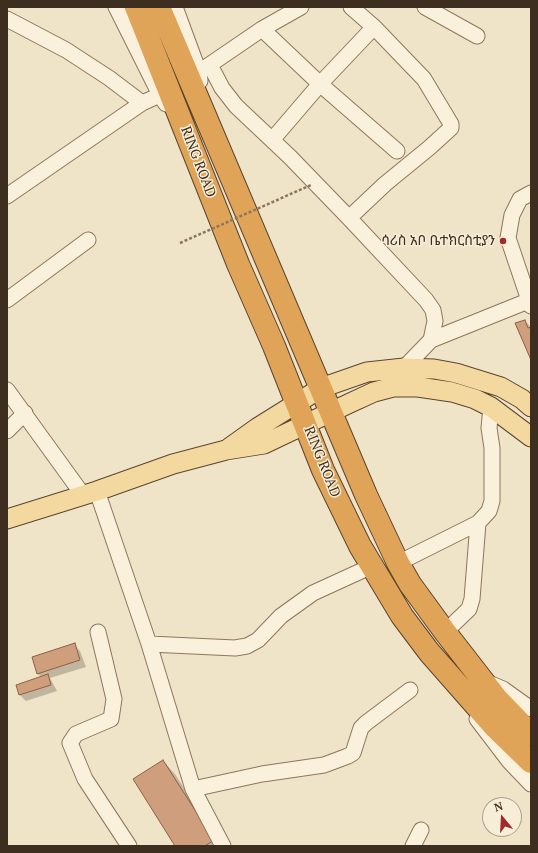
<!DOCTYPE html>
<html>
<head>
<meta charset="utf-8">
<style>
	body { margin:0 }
	#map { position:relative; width:538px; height:853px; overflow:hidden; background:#f0e4c8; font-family:"PT Serif",serif }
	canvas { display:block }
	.frame { position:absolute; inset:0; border:8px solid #3d2e20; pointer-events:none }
	.north { position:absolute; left:482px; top:797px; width:40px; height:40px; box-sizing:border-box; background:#f7eed8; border:1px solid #ada18e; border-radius:50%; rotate:342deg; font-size:11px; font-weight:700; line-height:16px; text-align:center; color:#3d2e20 }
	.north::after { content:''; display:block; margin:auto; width:14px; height:18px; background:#9e2a2b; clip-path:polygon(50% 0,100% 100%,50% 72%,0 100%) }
</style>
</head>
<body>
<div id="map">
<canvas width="538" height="853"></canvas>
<div class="frame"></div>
<div class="north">N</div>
</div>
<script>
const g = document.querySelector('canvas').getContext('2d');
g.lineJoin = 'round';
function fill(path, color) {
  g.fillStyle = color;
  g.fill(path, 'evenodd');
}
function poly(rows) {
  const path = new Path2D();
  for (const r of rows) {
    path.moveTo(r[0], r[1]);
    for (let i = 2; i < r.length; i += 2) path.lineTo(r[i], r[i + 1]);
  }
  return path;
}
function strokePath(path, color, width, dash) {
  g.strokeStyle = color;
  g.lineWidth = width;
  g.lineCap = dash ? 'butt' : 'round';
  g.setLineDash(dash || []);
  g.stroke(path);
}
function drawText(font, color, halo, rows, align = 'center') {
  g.font = font + ' "PT Serif","Noto Sans Ethiopic",serif';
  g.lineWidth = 3;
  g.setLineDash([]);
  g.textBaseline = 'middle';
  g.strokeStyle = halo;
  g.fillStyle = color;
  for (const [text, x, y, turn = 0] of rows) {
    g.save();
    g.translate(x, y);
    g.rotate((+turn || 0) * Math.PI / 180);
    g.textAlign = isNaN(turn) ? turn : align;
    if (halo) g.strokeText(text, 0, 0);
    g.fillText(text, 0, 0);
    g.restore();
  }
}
const shadow = poly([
	[525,321,531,327,531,357],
	[74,645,80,651,86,667,50,678,57,691,26,701,20,695,17,686,41,677,38,674,33,658],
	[163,761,175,774,221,846,176,846]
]);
const building = poly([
	[525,320,528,328,531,327,531,360,515,323,525,320],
	[75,643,80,660,37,674,32,657,75,643],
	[48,674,51,685,19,695,16,685,48,674],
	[163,760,214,840,205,846,175,846,133,779,163,760]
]);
const minor = poly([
	[116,7,160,95,166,104],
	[175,7,199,72,200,81],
	[425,7,477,36],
	[7,19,66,50,109,78,142,103],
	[262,29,320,84,397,151],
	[210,65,222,88,236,106,290,157,349,218,426,300,433,310,435,321,431,340,404,368],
	[199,72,262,29,301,7],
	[272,140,320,84,374,27],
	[531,193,520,199,512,215,508,238,531,306],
	[7,196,142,103,160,95],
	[349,218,385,184,429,148,451,128,451,124,424,79,374,27,351,7],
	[7,300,88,240],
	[431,340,528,301],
	[7,390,83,495],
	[7,431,25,413],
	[97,491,149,644,193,789,223,846],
	[398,563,478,523,489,511,492,501,492,448,489,428,491,407],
	[98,632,114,699,111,719,76,734,70,743,85,779,129,846],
	[445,632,469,609,472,599,478,523],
	[149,644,235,648,247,646,258,640,281,616,313,593,372,566],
	[484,681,503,689,531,709],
	[477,719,509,761,531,784],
	[193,789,262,774,324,765,348,756,353,753,361,728,366,723,410,690],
	[413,846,421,830]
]);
const major = poly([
	[229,448,257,428,321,388,367,372,404,368,434,369,456,373,501,387,522,399,531,407],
	[7,519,97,491,173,464,226,450,264,444,350,403,374,392,393,387,418,387,452,392,475,399,491,407,531,437]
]);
const highway = poly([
	[136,7,238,264,274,346,323,470,360,546,402,616,429,652,494,726,531,762],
	[159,7,366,495,398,563,410,584,445,632,497,699,531,734]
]);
const pathBridge = poly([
	[180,243,311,185]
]);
const markers = [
	[503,241,4,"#9e2a2b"]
];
const streetNames = [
	["RING ROAD",198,162,69],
	["RING ROAD",322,462,68]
];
const poiNames = [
	["ሳሪስ አቦ ቤተክርስቲያን",495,241]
];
fill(shadow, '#0003');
fill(building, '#cf9f7d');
strokePath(building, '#8d5f41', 1);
strokePath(minor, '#8d765c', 17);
strokePath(major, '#5b4430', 21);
strokePath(highway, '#5b4430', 24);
strokePath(minor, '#faf1dc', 15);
strokePath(major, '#f3d9a0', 19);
strokePath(highway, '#e0a458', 22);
strokePath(pathBridge, '#8d765c', 2.5, [3, 2]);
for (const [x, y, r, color] of markers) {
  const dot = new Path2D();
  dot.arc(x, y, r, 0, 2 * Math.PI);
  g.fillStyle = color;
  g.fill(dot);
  strokePath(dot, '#f7eed8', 1.5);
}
drawText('14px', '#3d2e20', '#f7eed8', streetNames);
drawText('14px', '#3d2e20', '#f7eed8', poiNames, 'right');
</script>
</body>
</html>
